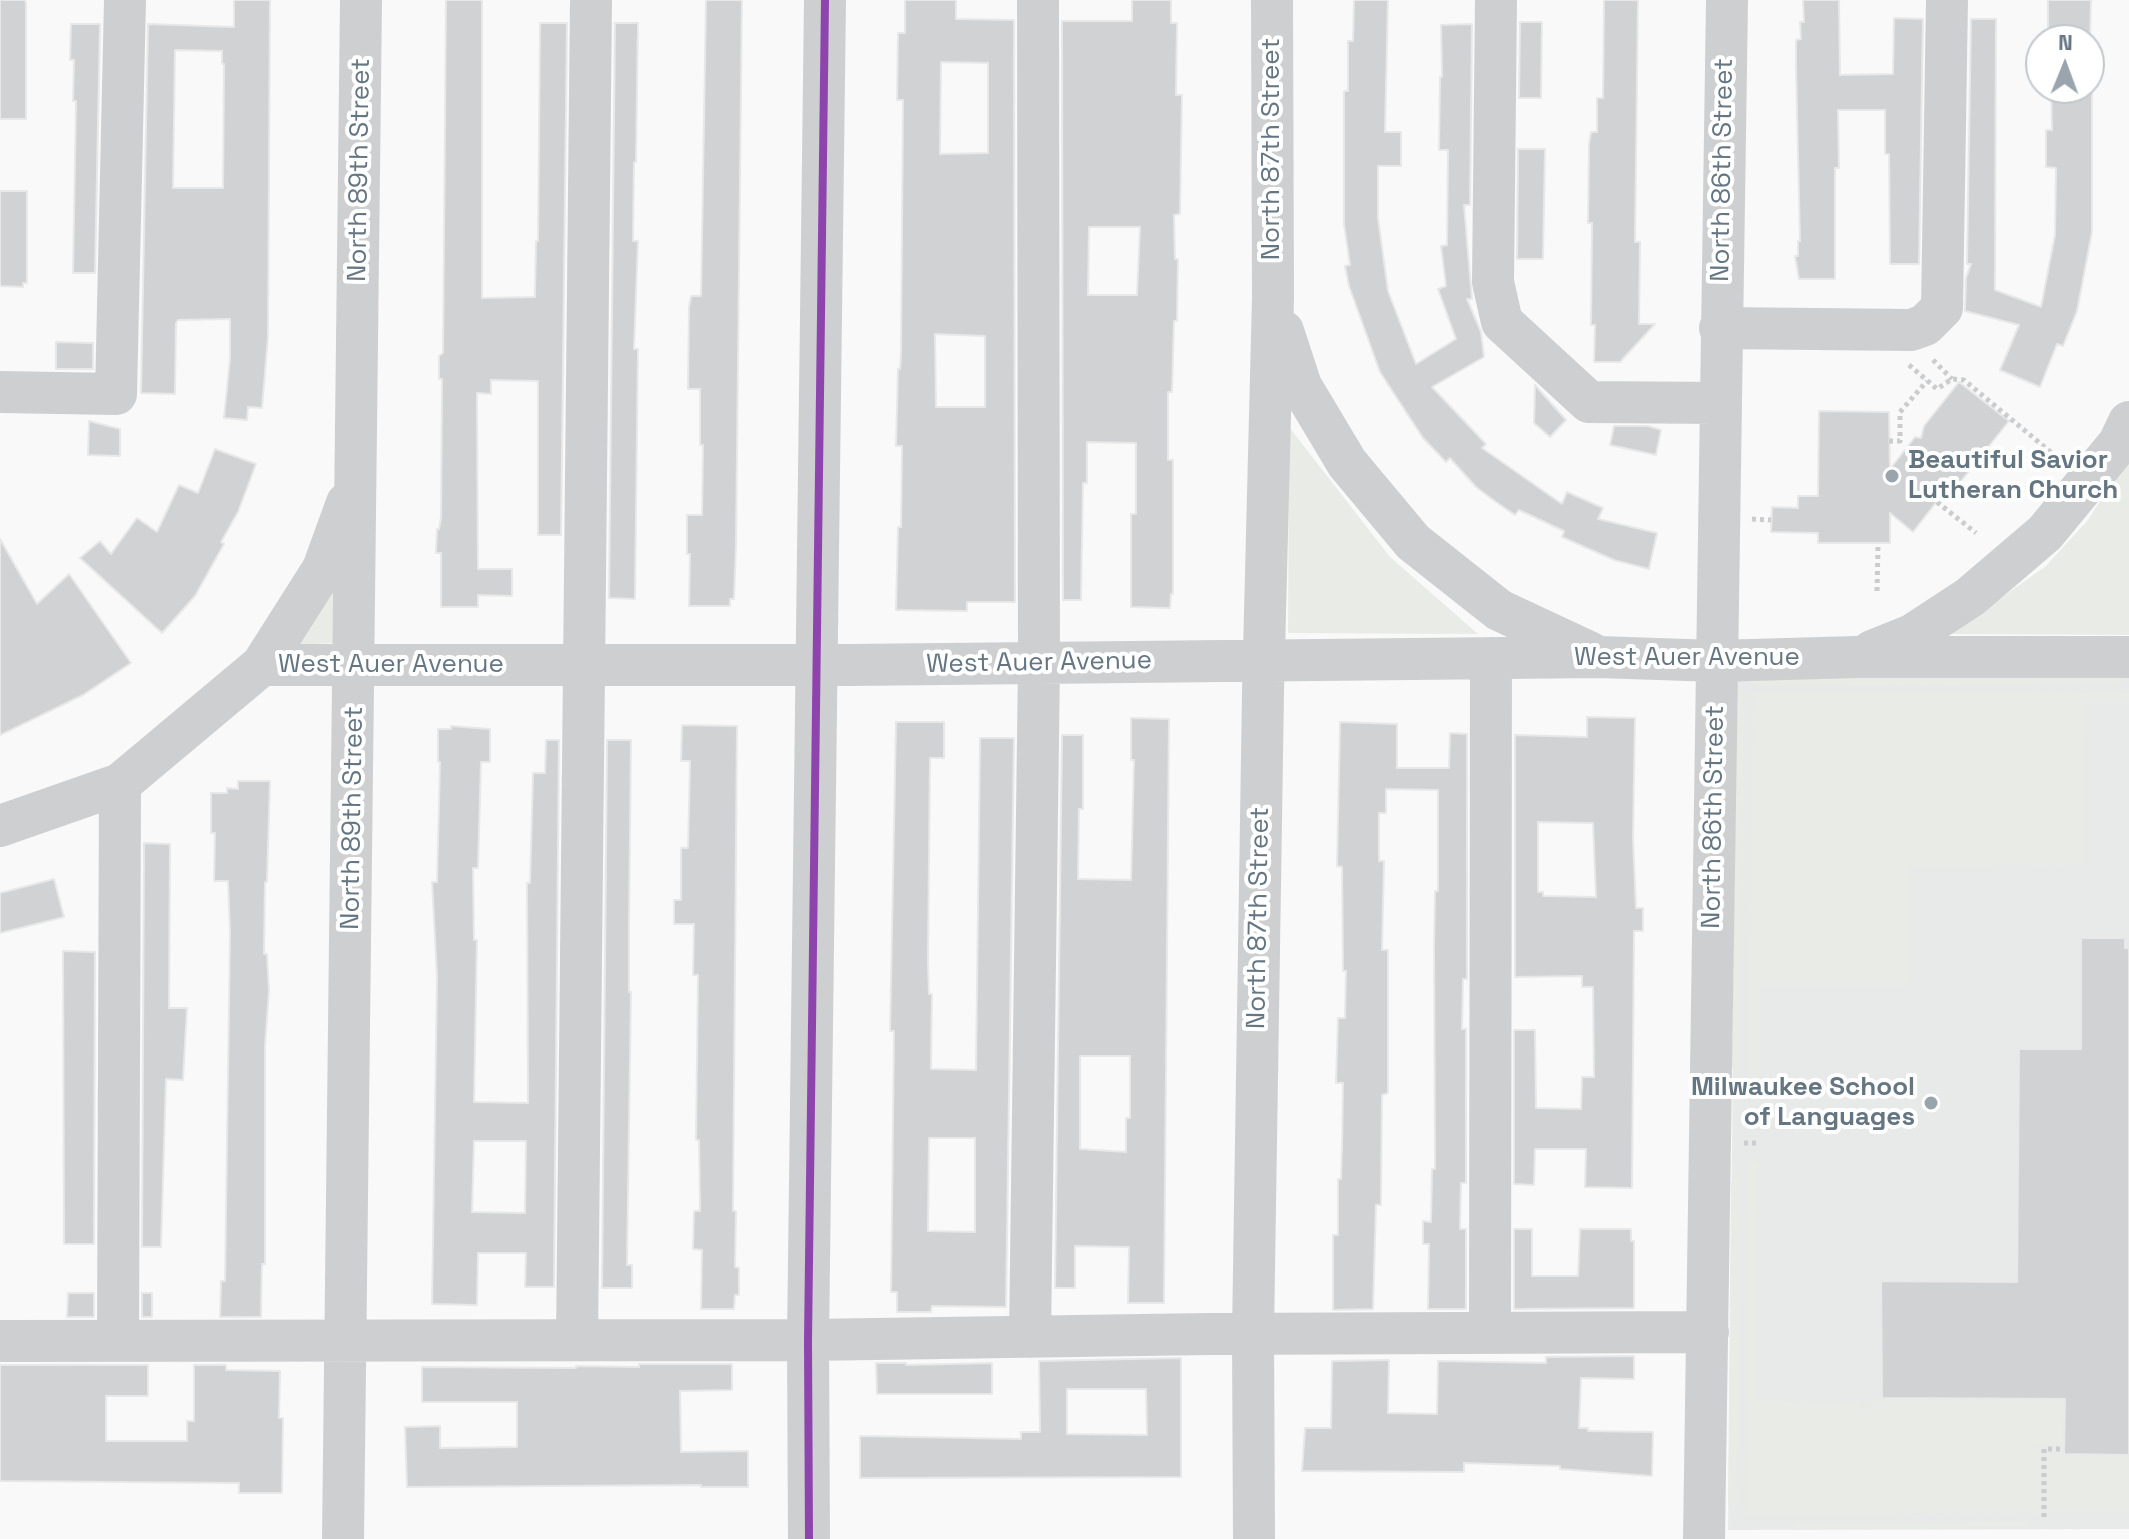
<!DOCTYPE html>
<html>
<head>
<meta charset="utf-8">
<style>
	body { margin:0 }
	#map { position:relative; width:2129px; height:1539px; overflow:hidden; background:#f9f9f9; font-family:"Space Grotesk",sans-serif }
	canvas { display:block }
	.north { position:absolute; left:2025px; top:24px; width:80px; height:80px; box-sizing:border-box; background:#fff; border:2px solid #c1c8cd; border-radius:50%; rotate:1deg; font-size:22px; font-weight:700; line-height:32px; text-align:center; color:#657683 }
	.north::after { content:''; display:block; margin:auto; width:28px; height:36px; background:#99a4ac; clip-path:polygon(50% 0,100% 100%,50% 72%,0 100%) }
</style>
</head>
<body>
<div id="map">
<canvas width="2129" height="1539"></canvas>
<div class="north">N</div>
</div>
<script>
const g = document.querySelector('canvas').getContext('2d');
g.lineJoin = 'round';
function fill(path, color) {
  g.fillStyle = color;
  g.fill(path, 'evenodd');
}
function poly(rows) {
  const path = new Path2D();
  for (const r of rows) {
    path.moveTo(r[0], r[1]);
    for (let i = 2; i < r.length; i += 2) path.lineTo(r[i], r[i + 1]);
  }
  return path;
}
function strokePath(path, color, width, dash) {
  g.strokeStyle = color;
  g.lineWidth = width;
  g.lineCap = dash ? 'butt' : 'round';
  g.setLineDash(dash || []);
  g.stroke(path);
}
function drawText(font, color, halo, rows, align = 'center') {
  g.font = font + ' "Space Grotesk",sans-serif';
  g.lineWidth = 8;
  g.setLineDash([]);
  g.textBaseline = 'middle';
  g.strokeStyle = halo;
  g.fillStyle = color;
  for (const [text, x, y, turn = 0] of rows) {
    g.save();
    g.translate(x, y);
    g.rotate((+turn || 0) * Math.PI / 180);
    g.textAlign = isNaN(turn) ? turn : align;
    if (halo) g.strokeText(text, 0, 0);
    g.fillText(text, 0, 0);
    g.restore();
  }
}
const built = poly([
	[2129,674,2129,1529,1728,1530,1737,677]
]);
const green = poly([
	[1289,427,1390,557,1478,634,1288,633],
	[2129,455,2129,635,1950,634,2046,566,2088,520],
	[336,568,333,643,296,645],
	[2122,676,2121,684,1754,686,1754,678],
	[2129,693,2129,703,2083,703,2082,865,1909,866,1909,985,1760,985,1760,1088,1749,1091,1753,694],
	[1744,694,1742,1075,1732,1068,1737,698],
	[1752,1160,1759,1163,1756,1400,1856,1402,1866,1413,1873,1402,1882,1398,2065,1399,2064,1444,2035,1444,2035,1454,2041,1454,2040,1513,1745,1514,1748,1161],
	[1740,1175,1737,1506,1728,1506,1731,1182],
	[2048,1454,2129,1455,2129,1512,2048,1513],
	[2030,1521,2030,1527,1793,1529,1795,1522]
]);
const building = poly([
	[0,0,25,0,26,3,26,119,0,119,0,0],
	[234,0,270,0,268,337,262,408,248,407,247,420,224,418,230,358,230,319,178,320,176,323,175,394,141,393,148,24,234,27,234,0],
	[175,50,222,51,222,64,224,64,223,188,173,188,175,50],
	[446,0,482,0,482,298,535,297,536,241,538,241,540,23,567,23,561,535,538,535,538,381,491,380,491,394,477,393,478,569,512,569,512,596,478,595,478,607,441,607,441,553,436,553,437,529,439,529,441,517,442,379,439,379,439,356,443,353,446,0],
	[706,0,742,0,736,546,734,599,730,599,730,606,689,606,690,554,687,554,687,515,702,515,703,445,700,445,700,389,688,389,689,307,691,296,701,296,706,0],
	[905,0,956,0,956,19,1014,20,1015,602,967,602,967,611,896,610,898,527,901,527,902,446,896,446,898,369,900,369,901,353,903,100,897,100,898,33,905,33,905,0],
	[941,62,988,63,988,153,940,154,941,62],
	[935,334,985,336,985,407,936,407,935,334],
	[1132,0,1171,0,1171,23,1177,23,1176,95,1182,95,1180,214,1174,215,1175,259,1178,259,1177,321,1174,321,1172,392,1168,392,1168,460,1173,460,1173,594,1171,594,1170,608,1131,607,1131,514,1136,514,1136,443,1087,442,1087,483,1083,483,1081,600,1063,600,1062,21,1132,21,1132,0],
	[1089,227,1140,227,1137,295,1088,295,1089,227],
	[1354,0,1388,0,1385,132,1401,132,1401,166,1378,166,1378,218,1388,291,1416,364,1456,339,1438,289,1446,286,1441,246,1447,245,1448,150,1439,150,1440,77,1442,77,1441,25,1472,24,1470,205,1464,205,1472,299,1467,299,1481,332,1484,357,1432,387,1486,444,1482,448,1562,504,1567,492,1603,508,1598,519,1657,533,1649,569,1614,560,1562,537,1564,531,1519,510,1515,515,1496,502,1476,487,1450,458,1446,462,1423,438,1380,372,1349,286,1345,266,1350,265,1344,224,1344,91,1348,91,1348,41,1353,41,1354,0],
	[1604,0,1638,0,1635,242,1640,242,1639,324,1655,324,1620,362,1594,362,1595,325,1591,325,1592,223,1588,223,1589,144,1591,132,1597,132,1597,98,1603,98,1604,0],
	[1803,0,1839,0,1840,75,1893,74,1894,18,1923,19,1919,264,1890,264,1889,154,1885,154,1885,110,1838,110,1839,168,1835,168,1835,279,1799,279,1795,256,1798,256,1798,241,1800,241,1796,67,1796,40,1801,39,1800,22,1804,22,1803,0],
	[2048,0,2091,0,2090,40,2048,40,2048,0],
	[1971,19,1996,19,1995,290,2041,307,2055,235,2056,168,2046,167,2046,130,2052,130,2051,88,2092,88,2092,232,2077,311,2063,346,2057,344,2040,387,2000,370,2019,325,1965,311,1966,278,1971,264,1967,264,1971,19],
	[1520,22,1542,22,1541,98,1519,98,1520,22],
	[615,23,638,23,636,162,634,162,633,241,638,241,634,349,638,349,635,599,609,598,615,23],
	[71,24,100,24,95,273,73,273,76,101,73,101,74,60,70,60,71,24],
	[1518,149,1545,149,1543,259,1517,259,1518,149],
	[0,191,27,191,27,283,23,283,23,287,0,286,0,191],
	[56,342,93,343,93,369,56,369,56,342],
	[1959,382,2009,421,1946,500,1941,496,1913,532,1890,513,1890,543,1818,543,1818,533,1771,532,1772,507,1798,508,1798,496,1818,496,1819,411,1889,412,1890,469,1915,437,1921,438,1924,426,1959,382],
	[1535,385,1566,420,1550,437,1534,423,1535,385],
	[89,421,120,429,120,456,88,455,89,421],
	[1614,426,1648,426,1661,430,1656,455,1610,445,1614,426],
	[215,449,256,464,238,512,221,542,224,544,195,596,162,633,80,558,100,541,111,554,137,518,157,532,179,485,198,493,215,449],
	[0,539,37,604,69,574,131,663,83,695,0,735,0,539],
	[1587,717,1635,718,1633,839,1636,908,1643,908,1643,931,1634,931,1632,1188,1585,1187,1586,1149,1535,1149,1534,1185,1514,1184,1514,1030,1535,1030,1536,1108,1581,1109,1582,1077,1594,1077,1593,987,1582,987,1582,976,1515,977,1515,735,1587,737,1587,717],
	[1538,822,1593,823,1596,897,1543,896,1543,892,1538,892,1538,822],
	[1131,718,1169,719,1164,1303,1128,1303,1129,1247,1075,1246,1075,1288,1055,1288,1062,735,1083,735,1083,809,1079,809,1078,879,1131,880,1134,760,1131,760,1131,718],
	[1080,1056,1130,1056,1130,1118,1126,1118,1126,1152,1080,1149,1080,1056],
	[896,722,944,722,944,758,930,758,928,961,929,994,932,994,931,1069,976,1070,980,738,1014,738,1006,1307,932,1306,931,1312,897,1312,897,1292,891,1292,894,1031,890,1031,896,722],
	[929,1138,975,1138,975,1232,928,1231,929,1138],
	[1340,722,1397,724,1397,768,1449,768,1450,733,1467,734,1467,979,1463,979,1462,1029,1466,1029,1466,1183,1461,1183,1460,1229,1466,1229,1466,1309,1428,1309,1429,1244,1423,1244,1423,1221,1431,1222,1432,1169,1435,1169,1434,947,1435,891,1438,891,1438,790,1386,789,1386,813,1379,813,1379,861,1384,861,1382,950,1388,950,1388,1093,1382,1095,1381,1205,1376,1205,1373,1309,1333,1310,1333,1235,1338,1235,1338,1179,1341,1179,1342,1146,1343,1083,1336,1083,1338,1018,1345,1018,1346,971,1343,971,1342,867,1337,866,1340,722],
	[682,725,737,726,733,1211,736,1211,735,1267,739,1268,739,1295,735,1295,734,1309,701,1309,702,1250,693,1249,694,1211,700,1211,699,1140,696,1140,698,975,693,975,694,924,674,924,674,900,681,900,681,848,688,848,690,761,681,761,682,725],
	[451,726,490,729,490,762,481,762,478,868,473,868,474,940,477,940,474,1102,528,1103,527,883,530,883,533,773,545,773,546,740,559,740,554,1287,525,1287,526,1253,478,1253,477,1305,432,1304,437,977,432,882,437,882,440,762,438,762,438,729,451,729,451,726],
	[474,1141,526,1141,525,1213,472,1212,474,1141],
	[607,740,631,740,629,929,629,992,631,992,627,1265,632,1265,632,1288,602,1288,607,740],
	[238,781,270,781,267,882,265,882,264,954,267,954,269,991,265,1046,265,1264,262,1264,261,1317,220,1317,221,1281,225,1281,230,932,228,881,214,881,215,833,211,833,211,793,227,793,227,788,238,789,238,781],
	[144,843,170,844,169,1008,187,1008,183,1080,166,1079,161,1247,142,1247,144,843],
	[54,879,64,917,0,933,0,893,54,879],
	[2081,938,2125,938,2125,948,2129,948,2129,1455,2064,1454,2065,1399,1882,1398,1881,1281,2017,1282,2019,1049,2081,1049,2081,938],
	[63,951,95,952,94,1244,64,1244,63,951],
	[1514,1229,1532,1229,1532,1276,1578,1276,1580,1229,1631,1229,1631,1241,1634,1241,1634,1308,1514,1309,1514,1229],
	[68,1293,94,1293,94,1317,67,1317,68,1293],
	[142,1293,152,1293,152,1317,142,1317,142,1293],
	[1634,1356,1634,1379,1581,1378,1579,1428,1588,1428,1588,1431,1653,1432,1652,1476,1560,1469,1560,1466,1464,1463,1464,1472,1302,1471,1305,1428,1331,1428,1332,1361,1389,1360,1388,1413,1437,1414,1438,1361,1546,1363,1546,1357,1634,1356],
	[1181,1358,1181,1477,860,1478,860,1436,1021,1439,1021,1432,1040,1432,1039,1361,1181,1358],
	[1067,1389,1146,1389,1147,1435,1067,1434,1067,1389],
	[876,1363,906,1363,906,1365,992,1363,992,1394,877,1394,876,1363],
	[639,1364,732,1364,732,1390,680,1391,681,1452,748,1451,748,1487,701,1487,701,1485,407,1487,405,1427,440,1426,440,1448,517,1447,517,1402,422,1402,422,1367,576,1368,576,1366,639,1367,639,1364],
	[0,1365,148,1365,148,1396,106,1396,106,1441,187,1441,187,1421,194,1421,194,1365,226,1365,226,1370,280,1371,279,1418,283,1418,282,1493,239,1493,239,1483,0,1481,0,1365]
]);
const path = poly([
	[1933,360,1952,379],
	[1909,365,1937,389,1952,379,1964,380,2053,454],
	[1889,441,1900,441,1900,412,1927,381],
	[1937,502,1976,533],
	[1752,519,1771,520],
	[1877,591,1878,547],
	[1745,1112,1760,1112],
	[1744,1143,1759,1143],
	[2044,1517,2044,1449,2064,1449]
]);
const minor = poly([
	[1496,0,1493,282,1502,322,1589,402,1719,403],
	[1720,328,1911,330,1925,325,1942,308,1947,0],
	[1283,331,1301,386,1347,463,1413,542,1499,610,1591,653],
	[0,392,116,394,125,0],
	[1872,651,1912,635,1970,597,2045,533,2119,443,2129,422],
	[262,665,850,665,1599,657,1716,661,1856,657,2129,657],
	[0,826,120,784,262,665,323,569,347,503],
	[1490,1333,1491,658],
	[1030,1337,1039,664,1038,0],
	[577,1340,591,0],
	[0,1341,808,1340,1209,1334,1708,1332],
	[118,1341,120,784],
	[343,1539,361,0],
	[809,1539,808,1340,825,0],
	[1254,1539,1253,1334,1263,692,1273,297,1272,0],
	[1704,1539,1727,0]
]);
const bus1 = poly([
	[809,1539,808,1340,825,0]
]);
const markers = [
	[1892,476,8,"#99a4ac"],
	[1931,1103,8,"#99a4ac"]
];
const streetNames = [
	["North 87th Street",1272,149,-90],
	["North 89th Street",360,170,-89],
	["North 86th Street",1723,170,-89],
	["West Auer Avenue",1687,658],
	["West Auer Avenue",1039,663,-1],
	["West Auer Avenue",391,665],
	["North 86th Street",1714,817,-89],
	["North 89th Street",353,818,-89],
	["North 87th Street",1259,918,-89]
];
const poiNames = [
	["Beautiful Savior",1908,461],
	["Lutheran Church",1908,491],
	["Milwaukee School",1915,1088,"right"],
	["of Languages",1915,1118,"right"]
];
fill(built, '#e8e9e9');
fill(green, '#e8ebe6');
fill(building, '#d0d2d3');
strokePath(building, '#e8e8e8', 2);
strokePath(path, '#cbcccd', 5, [4, 4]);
strokePath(minor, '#cecfd0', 42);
strokePath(bus1, '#8e44ad', 8);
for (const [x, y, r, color] of markers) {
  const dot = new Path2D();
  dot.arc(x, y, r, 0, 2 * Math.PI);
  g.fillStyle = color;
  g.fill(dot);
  strokePath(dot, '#fff', 3);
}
drawText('26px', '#657683', '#fff', streetNames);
drawText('bold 26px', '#657683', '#fff', poiNames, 'left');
</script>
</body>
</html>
